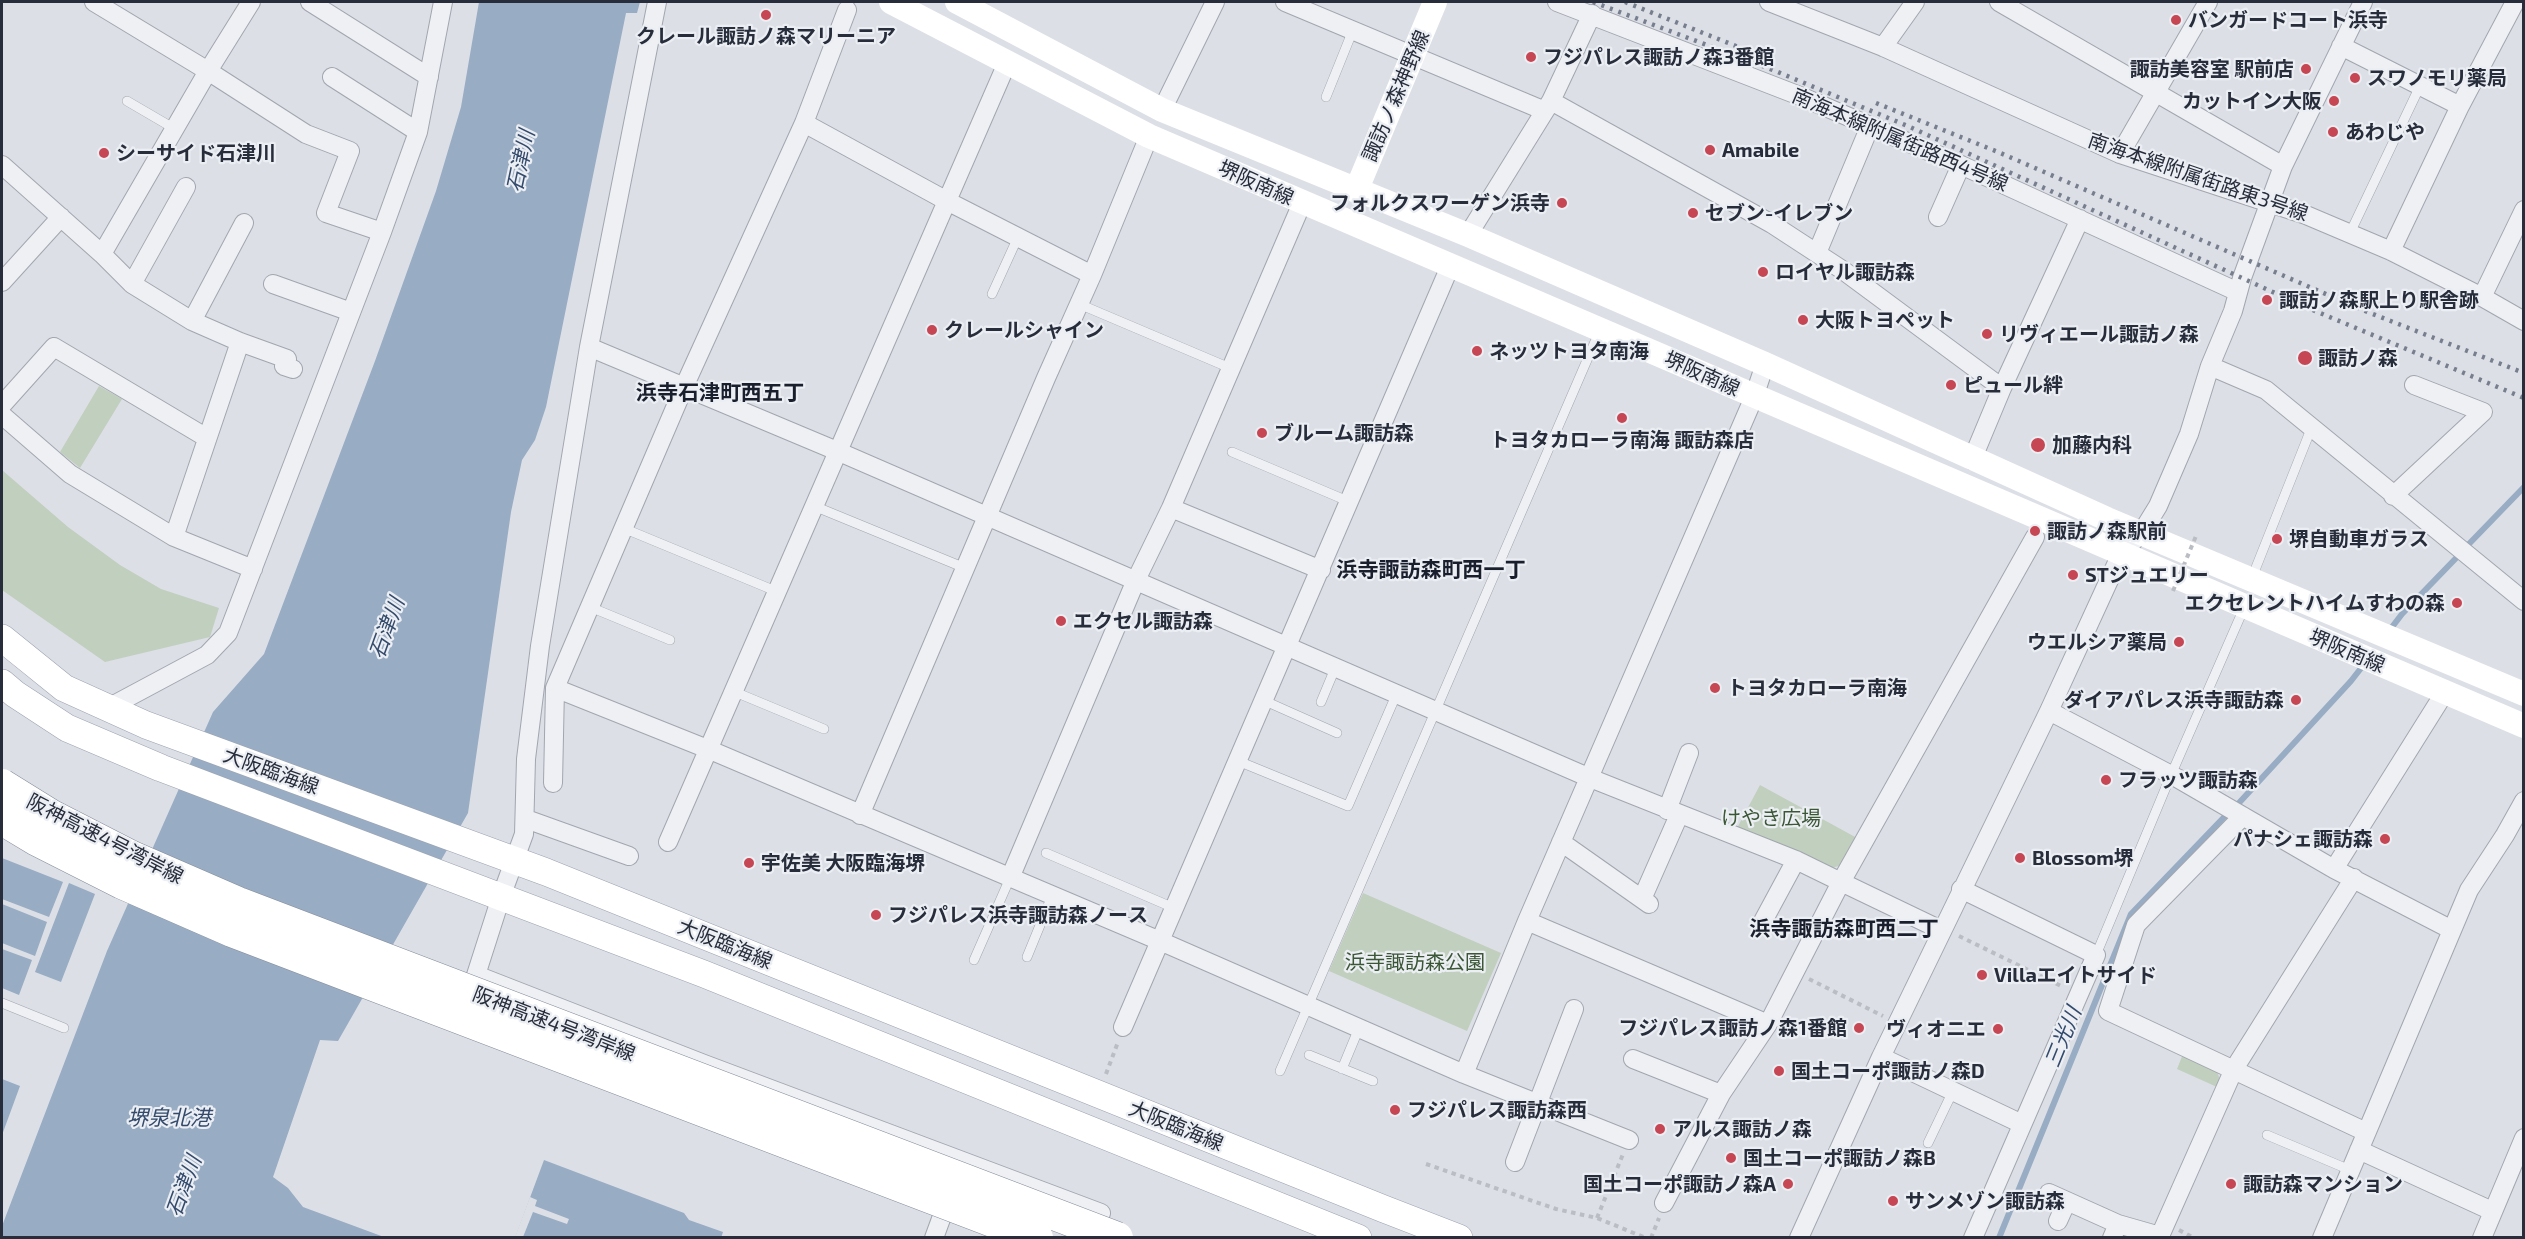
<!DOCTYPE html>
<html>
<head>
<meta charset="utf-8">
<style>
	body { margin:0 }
	#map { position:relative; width:2525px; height:1239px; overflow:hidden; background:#dcdfe6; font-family:"Exo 2",sans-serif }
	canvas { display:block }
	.frame { position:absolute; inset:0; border:3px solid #272d3b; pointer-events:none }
</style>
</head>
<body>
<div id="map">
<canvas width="2525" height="1239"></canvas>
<div class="frame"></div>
</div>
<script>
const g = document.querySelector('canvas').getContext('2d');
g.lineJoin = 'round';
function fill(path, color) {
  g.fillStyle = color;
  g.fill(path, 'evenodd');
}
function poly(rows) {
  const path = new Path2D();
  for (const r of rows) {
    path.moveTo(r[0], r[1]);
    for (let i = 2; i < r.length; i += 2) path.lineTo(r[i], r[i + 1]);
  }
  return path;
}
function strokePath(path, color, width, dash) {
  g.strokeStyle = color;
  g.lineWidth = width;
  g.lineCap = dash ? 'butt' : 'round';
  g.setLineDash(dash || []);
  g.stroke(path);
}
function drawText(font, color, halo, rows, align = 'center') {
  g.font = font + ' "Exo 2","Noto Sans JP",sans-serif';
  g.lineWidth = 4.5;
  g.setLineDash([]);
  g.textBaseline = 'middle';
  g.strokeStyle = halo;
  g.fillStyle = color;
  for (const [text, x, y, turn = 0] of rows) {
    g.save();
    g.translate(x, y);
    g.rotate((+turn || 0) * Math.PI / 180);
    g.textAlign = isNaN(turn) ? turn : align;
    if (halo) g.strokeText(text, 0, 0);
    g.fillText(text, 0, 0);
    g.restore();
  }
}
const green = poly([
	[99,386,122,399,80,468,60,452],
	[2,470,68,527,120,565,161,589,219,608,210,637,105,662,2,590],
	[1760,785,1857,838,1843,865,1831,868,1736,830],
	[1363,893,1501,953,1467,1031,1329,971],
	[2183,1054,2216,1068,2220,1080,2217,1087,2177,1069]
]);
const water = poly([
	[479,2,640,2,637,13,626,13,546,407,535,440,522,460,511,512,468,813,338,1041,320,1040,273,1177,288,1188,303,1207,384,1237,2,1238,2,1226,107,951,213,712,264,654,375,361,436,191,461,107],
	[2,858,63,882,49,917,2,899],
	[69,883,95,894,61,982,35,972],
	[2,904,47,922,35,956,2,943],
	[2,949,32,960,19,995,2,988],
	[2,1079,20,1086,2,1135],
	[544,1160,684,1213,689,1220,723,1232,721,1238,515,1238]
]);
const pier = poly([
	[530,1197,537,1200,535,1206,569,1219,567,1224,533,1212,523,1237,515,1237]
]);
const stream = poly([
	[2466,547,2524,487],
	[2389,631,2402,614,2460,554],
	[2238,804,2351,681,2365,663],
	[1999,1238,2131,914,2229,812]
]);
const path = poly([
	[1959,936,2063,987],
	[1809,979,1883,1016],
	[1106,1074,1118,1042],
	[1426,1164,1556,1209,1597,1218,1646,1238],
	[1597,1218,1623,1154],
	[2179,1230,2194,1238],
	[1651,1238,1659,1218]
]);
const lane = poly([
	[1326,97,1353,30],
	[127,101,175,129],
	[2350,233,2420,86],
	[992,294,1018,237],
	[1079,304,1230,368],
	[1232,452,1350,502],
	[814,506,965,568],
	[623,528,778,592],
	[2251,580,2311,429],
	[590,607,670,640],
	[735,692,824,729],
	[1265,701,1337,733],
	[1321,702,1336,666],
	[1238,761,1348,806,1397,693],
	[1046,853,1174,908],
	[2096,955,2171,775,2244,608],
	[1027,957,1052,896],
	[974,960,1010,878],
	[2,1003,64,1028],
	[1309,1055,1373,1081],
	[1342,1069,1359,1028],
	[1280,1071,1600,330],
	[2267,1135,2350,1170],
	[1928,1143,1953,1091]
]);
const street = poly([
	[94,2,208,71,306,134,350,151,326,213,382,232],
	[310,2,429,77],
	[657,2,589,347,540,646,526,759,524,834,501,897,476,975,704,1064,1101,1213,1093,1238],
	[1285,2,1545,111],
	[1557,2,1800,96,1961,165,2238,292],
	[1769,2,1883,47,2120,154,2306,215,2391,251,2482,297,2524,321],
	[1999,2,2283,166],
	[2341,46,2460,106],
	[1883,47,1915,2],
	[332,77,418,132],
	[1551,101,1772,224,1844,271,2002,388],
	[1162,110,1215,2],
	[804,123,947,201,1092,275],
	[2120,154,2208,2],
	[2,165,102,254,132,284,192,321,240,342,287,359,284,366,293,369],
	[1938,217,1961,165],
	[1468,235,1551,101,1592,14],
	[2391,251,2460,106,2515,2],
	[1817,253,1870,126],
	[102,254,208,71,251,2],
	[2,282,61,217],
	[132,284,186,187],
	[273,284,351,312],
	[2482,297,2524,210],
	[192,321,244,223],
	[589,347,837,451,1590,778,1796,860,1841,882,2035,537],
	[2210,366,2266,390,2524,601],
	[2,405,54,347,207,438],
	[2,415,70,474,174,537,253,569],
	[1972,460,2002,388,2080,219],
	[2393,496,2483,412,2414,385],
	[1171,508,1302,203],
	[174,537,240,342],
	[555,688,710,750,1160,941,1464,1074,1629,1140],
	[2445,692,2334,869,2452,930],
	[108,708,207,655,228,633,382,232,418,132,443,2],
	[2049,711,2177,778,2334,869],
	[553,783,555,688,684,387,804,123,847,10],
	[1667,810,1689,753],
	[860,815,1046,378,1092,275,1149,136],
	[2243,816,2136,925,2108,1011,2366,1132],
	[526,819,629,856],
	[668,842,1007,63],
	[1561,842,1649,904],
	[1010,878,1136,580,1171,508,1321,570],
	[1961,889,2096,955,1973,1238],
	[1642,899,1679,815],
	[1527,921,1768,1024],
	[1762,923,1796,860],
	[1123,1027,1451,264],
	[1881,1057,2022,1124],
	[1633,1059,1721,1094],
	[1464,1074,1527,921,1754,397,1765,364],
	[2359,1150,2492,1211],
	[1515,1162,1574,1009],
	[2049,1193,2118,1224],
	[1664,1203,1721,1094,1768,1024,1841,882,1941,930],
	[2058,1221,2067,1201],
	[934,1238,949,1197],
	[1799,1238,1881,1057,2049,711,2121,554,2142,532,2158,506,2189,434,2210,366,2233,311,2242,278,2283,166,2363,2],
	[2112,1238,2118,1224,2160,1236,2234,1069,2354,878],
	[2322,1238,2469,890,2505,835,2524,801],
	[2482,1238,2524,1138]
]);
const secondary = poly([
	[891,2,1149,136,2524,726],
	[957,2,1162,110,1468,235,1765,364,2107,519,2524,694],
	[1356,191,1435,2]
]);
const primary = poly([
	[2,638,64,688,146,725,546,872,1384,1209,1459,1238],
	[2,683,15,694,67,728,161,768,704,974,1358,1238]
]);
const rail = poly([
	[1593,2,1773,70,1910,127,2308,308,2524,398],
	[1625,2,1751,52],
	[1876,103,1998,152,2365,311,2524,373]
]);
const pathBridge = poly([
	[2173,591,2196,536]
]);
const highwayBridge = poly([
	[2,785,52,816,132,857,238,903,1117,1238],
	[2,819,37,840,122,883,232,931,1037,1238]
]);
const markers = [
	[766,15,6,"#c64653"],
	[2176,20,6,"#c64653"],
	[1531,57,6,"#c64653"],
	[2306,69,6,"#c64653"],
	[2355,78,6,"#c64653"],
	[2334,101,6,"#c64653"],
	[2333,132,6,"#c64653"],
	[1710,150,6,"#c64653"],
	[104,153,6,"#c64653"],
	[1562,203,6,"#c64653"],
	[1693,213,6,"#c64653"],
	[1763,272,6,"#c64653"],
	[2267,300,6,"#c64653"],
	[1803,320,6,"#c64653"],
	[932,330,6,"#c64653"],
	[1987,334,6,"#c64653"],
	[1477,351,6,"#c64653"],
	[2305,358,8,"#c64653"],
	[1951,385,6,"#c64653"],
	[1622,418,6,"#c64653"],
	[1262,433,6,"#c64653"],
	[2038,445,8,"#c64653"],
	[2035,531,6,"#c64653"],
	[2277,539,6,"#c64653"],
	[2073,575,6,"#c64653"],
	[2457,603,6,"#c64653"],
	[1061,621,6,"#c64653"],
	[2179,642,6,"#c64653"],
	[1715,688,6,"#c64653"],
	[2296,700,6,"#c64653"],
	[2106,780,6,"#c64653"],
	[2385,839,6,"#c64653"],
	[2020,858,6,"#c64653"],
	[749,863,6,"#c64653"],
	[876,915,6,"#c64653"],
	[1982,975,6,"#c64653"],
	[1859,1028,6,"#c64653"],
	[1998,1029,6,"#c64653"],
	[1779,1071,6,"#c64653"],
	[1395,1110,6,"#c64653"],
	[1660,1129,6,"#c64653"],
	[1731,1158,6,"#c64653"],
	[1788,1184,6,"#c64653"],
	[2231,1184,6,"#c64653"],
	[1893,1201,6,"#c64653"]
];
const poiNames = [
	["バンガードコート浜寺",2188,20],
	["クレール諏訪ノ森マリーニア",766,36,"center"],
	["フジパレス諏訪ノ森3番館",1543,57],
	["諏訪美容室 駅前店",2294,69,"right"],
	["スワノモリ薬局",2367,78],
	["カットイン大阪",2322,101,"right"],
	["あわじや",2345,132],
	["Amabile",1722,150],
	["シーサイド石津川",116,153],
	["フォルクスワーゲン浜寺",1550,203,"right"],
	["セブン-イレブン",1705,213],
	["ロイヤル諏訪森",1775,272],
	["諏訪ノ森駅上り駅舎跡",2279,300],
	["大阪トヨペット",1815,320],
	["クレールシャイン",944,330],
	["リヴィエール諏訪ノ森",1999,334],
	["ネッツトヨタ南海",1489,351],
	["諏訪ノ森",2318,358],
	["ピュール絆",1963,385],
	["ブルーム諏訪森",1274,433],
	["トヨタカローラ南海 諏訪森店",1622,440,"center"],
	["加藤内科",2052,445],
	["諏訪ノ森駅前",2047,531],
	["堺自動車ガラス",2289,539],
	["STジュエリー",2085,575],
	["エクセレントハイムすわの森",2445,603,"right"],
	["エクセル諏訪森",1073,621],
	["ウエルシア薬局",2167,642,"right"],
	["トヨタカローラ南海",1727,688],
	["ダイアパレス浜寺諏訪森",2284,700,"right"],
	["フラッツ諏訪森",2118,780],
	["パナシェ諏訪森",2373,839,"right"],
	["Blossom堺",2032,858],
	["宇佐美 大阪臨海堺",761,863],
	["フジパレス浜寺諏訪森ノース",888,915],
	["Villaエイトサイド",1994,975],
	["フジパレス諏訪ノ森1番館",1847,1028,"right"],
	["ヴィオニエ",1986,1029,"right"],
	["国土コーポ諏訪ノ森D",1791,1071],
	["フジパレス諏訪森西",1407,1110],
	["アルス諏訪ノ森",1672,1129],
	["国土コーポ諏訪ノ森B",1743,1158],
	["国土コーポ諏訪ノ森A",1776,1184,"right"],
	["諏訪森マンション",2243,1184],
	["サンメゾン諏訪森",1905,1201]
];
const streetNames = [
	["諏訪ノ森神野線",1396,96,-67],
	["南海本線附属街路西4号線",1900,140,23],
	["南海本線附属街路東3号線",2198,177,19],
	["堺阪南線",1256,183,24],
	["堺阪南線",1702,374,24],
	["堺阪南線",2347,651,23],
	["大阪臨海線",271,771,20],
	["阪神高速4号湾岸線",105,839,27],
	["大阪臨海線",725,944,22],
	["阪神高速4号湾岸線",554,1024,21],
	["大阪臨海線",1176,1126,22]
];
const parkNames = [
	["けやき広場",1771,818],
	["浜寺諏訪森公園",1415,962]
];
const waterNames = [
	["石津川",521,161,-78],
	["石津川",387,628,-70],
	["三光川",2063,1037,-68],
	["堺泉北港",169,1118],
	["石津川",184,1186,-70]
];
const neighbourhoodNames = [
	["浜寺石津町西五丁",720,393],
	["浜寺諏訪森町西一丁",1431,570],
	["浜寺諏訪森町西二丁",1844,929]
];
fill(green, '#c1cfbe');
fill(water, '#98acc4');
fill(pier, '#dcdfe6');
strokePath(stream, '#98acc4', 6);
strokePath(lane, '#a2a6af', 10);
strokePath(street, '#a2a6af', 20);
strokePath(primary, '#9ca3b1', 28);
strokePath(path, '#bbbdc4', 4, [4.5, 4.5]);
strokePath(lane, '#eff0f4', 9);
strokePath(street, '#eff0f4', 18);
strokePath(secondary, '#fff', 24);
strokePath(primary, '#fff', 27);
strokePath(rail, '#777e8e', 4.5, [3, 6]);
strokePath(highwayBridge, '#848c9b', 33, []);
strokePath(pathBridge, '#bbbdc4', 4, [4.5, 4.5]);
strokePath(highwayBridge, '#fff', 32);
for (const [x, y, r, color] of markers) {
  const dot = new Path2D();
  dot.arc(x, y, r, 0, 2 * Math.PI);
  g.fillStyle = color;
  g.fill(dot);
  strokePath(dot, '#ebeef3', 2);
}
drawText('bold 20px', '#272d3b', '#ebeef3', poiNames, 'left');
drawText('20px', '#272d3b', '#ebeef3', streetNames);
drawText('20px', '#3a5635', '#ebeef3', parkNames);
drawText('italic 21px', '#334a6c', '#ebeef3', waterNames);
drawText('bold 21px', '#191f2c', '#ebeef3', neighbourhoodNames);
</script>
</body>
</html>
